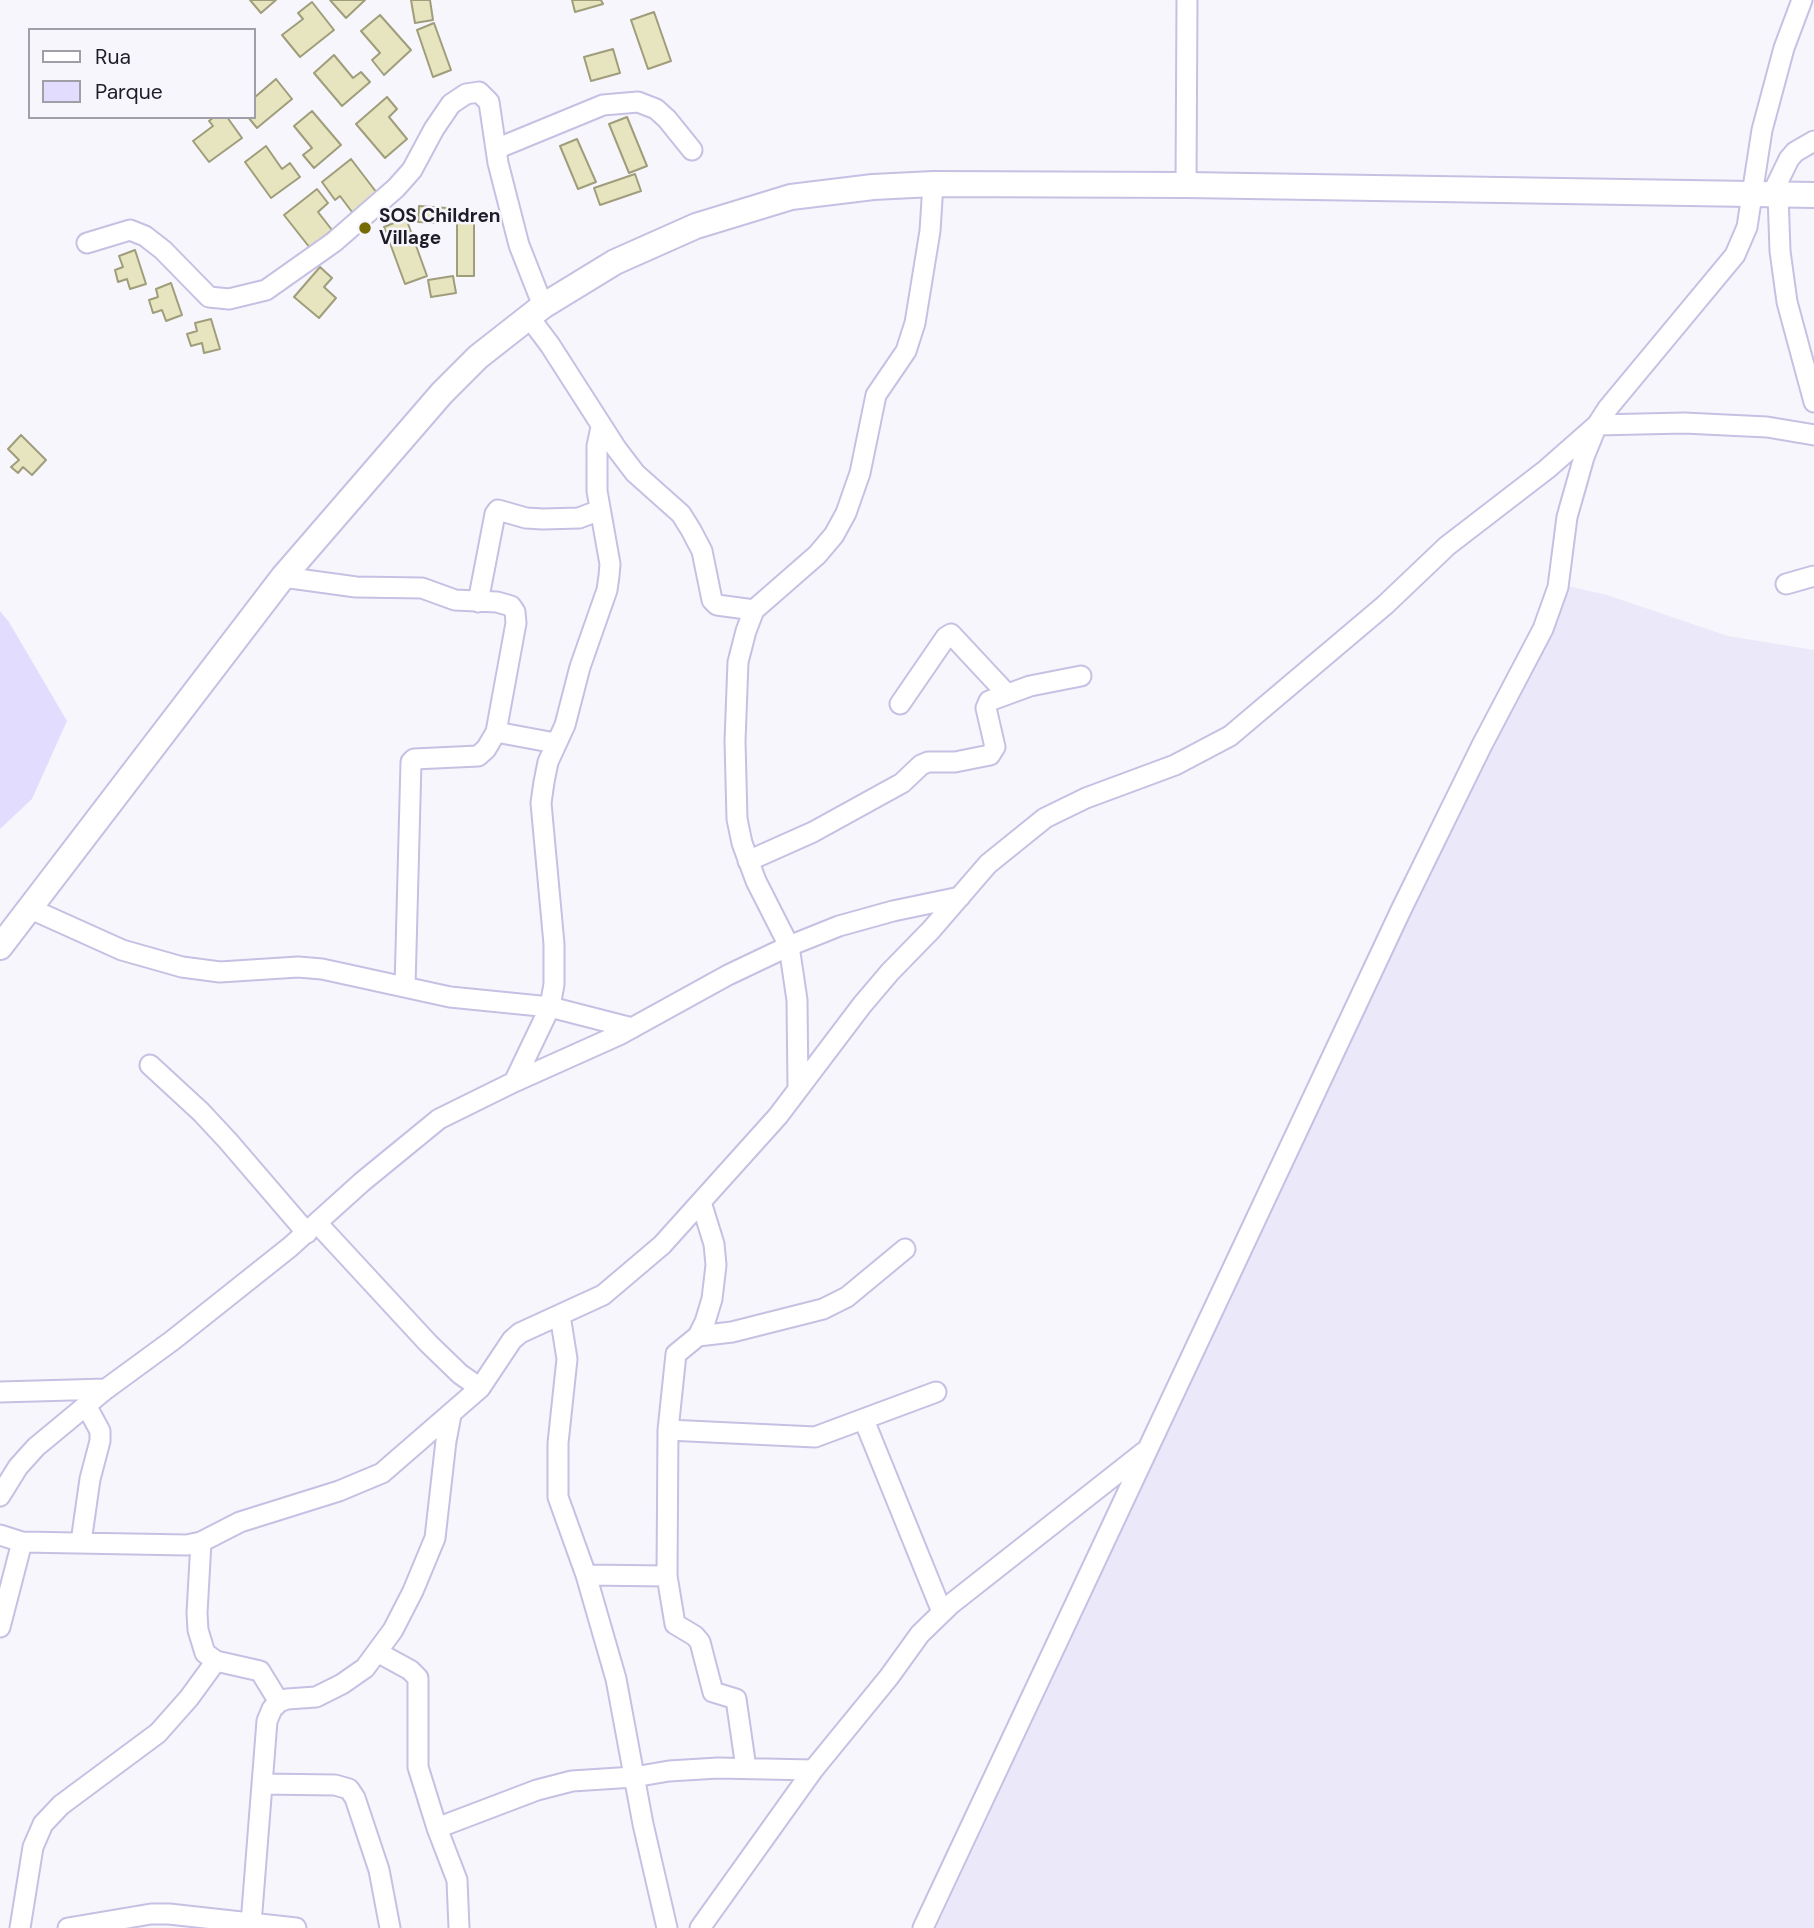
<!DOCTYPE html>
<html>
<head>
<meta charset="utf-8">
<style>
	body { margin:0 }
	#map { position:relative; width:1814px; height:1928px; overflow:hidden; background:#f7f6fd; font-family:"DM Sans",sans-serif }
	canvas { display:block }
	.legend { position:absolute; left:28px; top:28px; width:228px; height:91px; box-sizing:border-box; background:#f7f6fd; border:2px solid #a09fa8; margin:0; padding:9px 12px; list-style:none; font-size:21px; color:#1e1c28 }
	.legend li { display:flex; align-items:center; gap:14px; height:35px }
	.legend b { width:35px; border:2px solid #a09fa8 }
</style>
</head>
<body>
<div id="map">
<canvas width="1814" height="1928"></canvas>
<ul class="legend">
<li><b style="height:9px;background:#fff"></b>Rua</li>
<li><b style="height:19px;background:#e2ddfe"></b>Parque</li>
</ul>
</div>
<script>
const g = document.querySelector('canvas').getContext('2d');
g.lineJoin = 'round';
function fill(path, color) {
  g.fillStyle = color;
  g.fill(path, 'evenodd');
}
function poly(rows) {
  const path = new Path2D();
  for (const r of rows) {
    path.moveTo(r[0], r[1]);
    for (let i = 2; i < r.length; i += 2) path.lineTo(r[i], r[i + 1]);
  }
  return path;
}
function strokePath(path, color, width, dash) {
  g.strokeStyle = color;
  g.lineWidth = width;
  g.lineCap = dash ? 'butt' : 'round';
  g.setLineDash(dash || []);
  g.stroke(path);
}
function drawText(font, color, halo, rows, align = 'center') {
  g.font = font + ' "DM Sans",sans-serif';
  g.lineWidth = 5;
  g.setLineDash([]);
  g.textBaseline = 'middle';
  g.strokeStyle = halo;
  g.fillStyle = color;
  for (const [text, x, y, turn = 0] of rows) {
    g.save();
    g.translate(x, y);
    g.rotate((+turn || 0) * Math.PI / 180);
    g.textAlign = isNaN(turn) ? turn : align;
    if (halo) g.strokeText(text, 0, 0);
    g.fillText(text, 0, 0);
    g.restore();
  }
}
const built = poly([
	[1564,585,1607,595,1728,636,1814,650,1814,1928,936,1928]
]);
const green = poly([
	[0,611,9,622,67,721,32,799,0,829]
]);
const building = poly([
	[250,0,276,0,261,13,250,0],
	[330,0,365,0,346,18,330,0],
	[411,0,430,0,433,20,415,23,411,0],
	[572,0,601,0,603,4,575,12,572,0],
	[312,2,334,30,300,57,282,35,303,19,298,13,312,2],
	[654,12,671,61,648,69,631,20,654,12],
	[380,15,411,50,384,75,372,60,380,53,361,31,380,15],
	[434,23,451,70,433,77,417,30,434,23],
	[613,49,620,73,591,81,584,57,613,49],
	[334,55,353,78,361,72,370,82,342,106,314,73,334,55],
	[276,79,292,99,257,128,248,117,254,117,254,95,255,97,276,79],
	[387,97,397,109,389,117,407,139,385,158,356,124,387,97],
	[312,111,341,145,314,168,303,155,312,148,294,126,312,111],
	[214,117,227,117,242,138,209,162,193,141,213,126,209,121,214,117],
	[627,117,647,166,629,173,609,124,627,117],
	[577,139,596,182,578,189,560,146,577,139],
	[266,146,282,169,290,163,300,177,271,198,245,162,266,146],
	[351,159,380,197,355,216,340,196,335,200,322,182,351,159],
	[635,174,641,191,600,205,594,188,635,174],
	[317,189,328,203,318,212,332,230,310,248,284,215,317,189],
	[419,206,447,208,446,223,418,222,419,206],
	[457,214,474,214,474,276,457,276,457,214],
	[406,218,427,276,405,284,384,227,406,218],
	[135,250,146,284,130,289,127,279,118,282,115,270,123,267,119,256,135,250],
	[320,267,332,278,324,287,336,298,319,318,294,297,320,267],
	[453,276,456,293,431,297,428,280,453,276],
	[171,283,182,315,166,321,162,310,153,313,149,300,158,297,156,289,171,283],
	[211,319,220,349,204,353,202,343,191,346,187,334,197,331,195,323,211,319],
	[21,435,46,460,32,475,23,467,18,473,11,467,19,460,8,449,21,435]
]);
const minor = poly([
	[496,149,603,105,638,102,656,109,667,119,692,150],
	[1186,185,1187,0],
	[1772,194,1789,159,1795,152,1814,141],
	[1778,194,1780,251,1787,302,1814,402],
	[87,243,130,230,145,236,163,250,209,297,229,299,266,290,334,242,396,188,412,170,434,129,451,104,466,94,479,92,489,102,498,163,519,245,543,306],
	[529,317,550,345,616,448,635,473,681,514,691,530,702,551,712,600,717,605,754,610],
	[283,577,356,587,422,588,455,600,497,602,511,606,515,612,516,623,496,732,486,749,478,756,414,759,411,762,405,987],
	[1786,584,1814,576],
	[478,602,495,514,498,510,526,518,543,519,579,518,600,510],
	[900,704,946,637,951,634,1007,694],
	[496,732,555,743],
	[748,861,813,832,902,783,921,765,928,762,955,762,990,755,995,747,986,708,989,701,1030,686,1081,676],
	[31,909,122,950,182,967,220,972,298,967,322,969,450,997,550,1007,632,1028],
	[150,1065,201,1112,228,1141,307,1233],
	[514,1082,550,1007,554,984,554,944,541,803,544,782,548,762,565,725,580,667,607,590,609,576,610,564,597,491,597,446,601,427],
	[798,1089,797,1000,789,946,756,881,742,843,737,819,735,741,738,662,746,631,754,610,817,555,834,535,846,513,860,473,876,395,906,351,915,323,930,231,933,184],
	[701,1202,714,1244,716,1265,712,1299,705,1322,698,1336,676,1354,668,1430,667,1576,675,1624,695,1636,700,1642,713,1692,736,1699,746,1768],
	[318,1224,428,1343,460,1374,480,1388],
	[560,1315,567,1359,558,1443,558,1497,586,1575,616,1679,643,1824,667,1928],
	[698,1336,732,1332,823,1309,847,1297,905,1249],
	[0,1392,106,1389],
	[864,1420,942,1612],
	[668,1430,815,1437,936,1392],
	[0,1496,18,1467,36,1447,106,1389,173,1340,290,1247,362,1182,439,1119,514,1082,621,1034,728,975,789,946,839,926,893,911,960,897],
	[0,1535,22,1542,187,1545,201,1542,240,1522,339,1491,382,1473,480,1388,512,1340,520,1333,603,1295,662,1245,778,1116,862,1005,890,972,931,930,988,864,1045,818,1086,798,1175,765,1230,736,1385,605,1447,546,1547,469,1597,425,1684,423,1767,427,1814,435],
	[81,1542,90,1479,100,1441,100,1431,87,1407],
	[201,1542,197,1613,198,1630,205,1653,216,1661,260,1671,279,1702],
	[586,1575,667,1576],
	[0,1627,22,1542],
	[377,1652,410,1670,418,1678,418,1767,437,1828,457,1880,459,1928],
	[262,1784,335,1785,349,1789,355,1798,379,1870,390,1928],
	[437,1828,537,1790,572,1781,634,1777,669,1771,718,1768,813,1770],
	[251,1924,267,1721,272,1709,279,1702,287,1699,316,1697,342,1684,365,1668,393,1630,413,1591,435,1538,446,1441,451,1415],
	[20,1928,33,1847,43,1824,61,1805,158,1733,189,1698,216,1661],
	[68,1928,151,1914,169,1914,296,1928],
	[700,1928,813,1770,889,1677,920,1634,951,1604,1144,1452],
	[923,1928,1401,910,1482,745,1543,629,1558,587,1567,517,1584,457,1597,425,1608,408,1735,255,1747,227,1762,130,1784,48,1802,0]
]);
const major = poly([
	[0,947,283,577,442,393,478,357,543,306,615,262,696,226,791,197,873,187,933,184,1186,185,1814,195]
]);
const markers = [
	[365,228,7,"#746b05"]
];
const poiNames = [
	["SOS Children",379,217],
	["Village",379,239]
];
fill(built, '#ebe8fa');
fill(green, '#e2ddfe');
fill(building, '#e7e4c0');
strokePath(building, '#a09d7b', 2);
strokePath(minor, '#c6c0e3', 23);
strokePath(major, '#c6c0e3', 28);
strokePath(minor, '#fff', 19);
strokePath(major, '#fff', 24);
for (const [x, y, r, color] of markers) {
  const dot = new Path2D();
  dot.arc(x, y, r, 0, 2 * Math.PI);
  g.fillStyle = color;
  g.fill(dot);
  strokePath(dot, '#f7f6fd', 2.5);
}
drawText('bold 19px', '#1e1c28', '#f7f6fd', poiNames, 'left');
</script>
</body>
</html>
